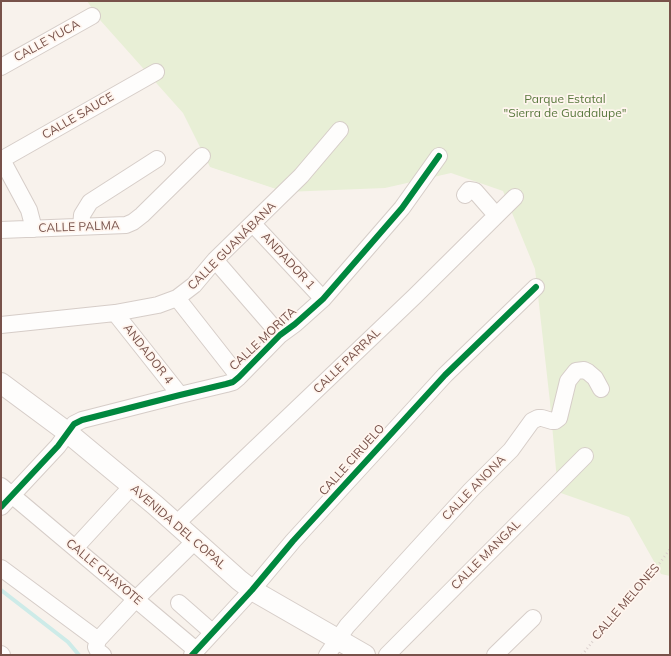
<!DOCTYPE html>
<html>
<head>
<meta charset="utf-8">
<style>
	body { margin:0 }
	#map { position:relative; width:671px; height:656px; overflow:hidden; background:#f8f2ec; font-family:Mulish,sans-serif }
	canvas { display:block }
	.frame { position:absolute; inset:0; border:2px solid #78524a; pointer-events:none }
</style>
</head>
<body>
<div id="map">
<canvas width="671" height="656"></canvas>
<div class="frame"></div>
</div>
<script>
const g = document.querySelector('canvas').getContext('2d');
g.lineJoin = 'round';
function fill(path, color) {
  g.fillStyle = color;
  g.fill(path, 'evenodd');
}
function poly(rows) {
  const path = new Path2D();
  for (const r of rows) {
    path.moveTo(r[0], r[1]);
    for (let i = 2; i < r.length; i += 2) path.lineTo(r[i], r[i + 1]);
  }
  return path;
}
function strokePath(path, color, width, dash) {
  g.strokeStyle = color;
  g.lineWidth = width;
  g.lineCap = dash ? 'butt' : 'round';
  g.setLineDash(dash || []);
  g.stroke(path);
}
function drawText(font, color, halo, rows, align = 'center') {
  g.font = font + ' Mulish,sans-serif';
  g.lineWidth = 3.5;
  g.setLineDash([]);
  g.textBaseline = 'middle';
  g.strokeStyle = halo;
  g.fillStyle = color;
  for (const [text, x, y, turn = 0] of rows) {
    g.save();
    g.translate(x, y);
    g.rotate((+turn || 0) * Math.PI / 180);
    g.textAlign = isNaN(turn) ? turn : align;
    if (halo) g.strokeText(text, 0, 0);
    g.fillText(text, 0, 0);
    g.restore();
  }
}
const green = poly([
	[87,1,670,1,670,576,661,574,629,517,558,492,550,402,535,269,503,191,451,173,385,188,285,192,210,167,183,113,100,20]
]);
const stream = poly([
	[1,590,68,642,79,655]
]);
const path = poly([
	[582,655,619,608,651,575,670,549]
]);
const minor = poly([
	[1,67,92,16],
	[1,158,29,210,34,229],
	[1,160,156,72],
	[465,195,469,190,475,191,496,215],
	[253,224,323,299],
	[81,227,82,215,90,202,157,159],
	[1,230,126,225,133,222,142,215,202,156],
	[215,260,280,335],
	[177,298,239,377],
	[115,313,180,395],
	[1,325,115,313,158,305,177,298,194,285,215,260,301,176,340,130],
	[1,486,196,650],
	[1,507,58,446,74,424,82,420,180,395,226,384,233,382,239,377,280,335,295,324,323,299,402,208,439,156],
	[176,524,415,296,515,197],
	[75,548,132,486],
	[1,568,98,640,96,647,98,651,103,655],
	[179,603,212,632],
	[98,640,136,599,195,541],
	[1,654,2,655],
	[192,655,252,590,293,541,445,375,536,287],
	[327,655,347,626,471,490,511,450,532,421,538,418,542,418,552,421,555,421,559,418,568,381,576,371,584,370,588,372,595,378,601,389],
	[387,655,585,456],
	[495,655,533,618]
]);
const tertiary = poly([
	[1,383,67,432,155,505,239,580,252,590,365,655]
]);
const cycleway = poly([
	[1,507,58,446,74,424,82,420,180,395,226,384,233,382,239,377,280,335,295,324,323,299,402,208,439,156],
	[192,655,252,590,293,541,445,375,536,287]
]);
const streetNames = [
	["CALLE YUCA",47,41,-29],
	["CALLE SAUCE",78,116,-30],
	["CALLE PALMA",79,227,-2],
	["CALLE GUANÁBANA",232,246,-45],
	["ANDADOR 1",288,261,47],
	["CALLE MORITA",263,339,-43],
	["ANDADOR 4",148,354,52],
	["CALLE PARRAL",347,361,-44],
	["CALLE CIRUELO",352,460,-48],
	["CALLE ANONA",474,488,-46],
	["AVENIDA DEL COPAL",178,527,41],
	["CALLE MANGAL",486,555,-45],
	["CALLE CHAYOTE",104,572,40],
	["CALLE MELONES",626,602,-49]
];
const parkNames = [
	["Parque Estatal",565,99],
	["\"Sierra de Guadalupe\"",565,113]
];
fill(green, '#e8efd6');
strokePath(stream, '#cdebe8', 4);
strokePath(minor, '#d6cdc8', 18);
strokePath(tertiary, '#d6cdc8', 22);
strokePath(path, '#dbd0cd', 2.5, [1, 3]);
strokePath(minor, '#fefdfc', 16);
strokePath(tertiary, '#fefdfc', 20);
strokePath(cycleway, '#00873e', 6);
drawText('12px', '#78524a', '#fff5ee', streetNames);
drawText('12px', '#5a793e', '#fff5ee', parkNames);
</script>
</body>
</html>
